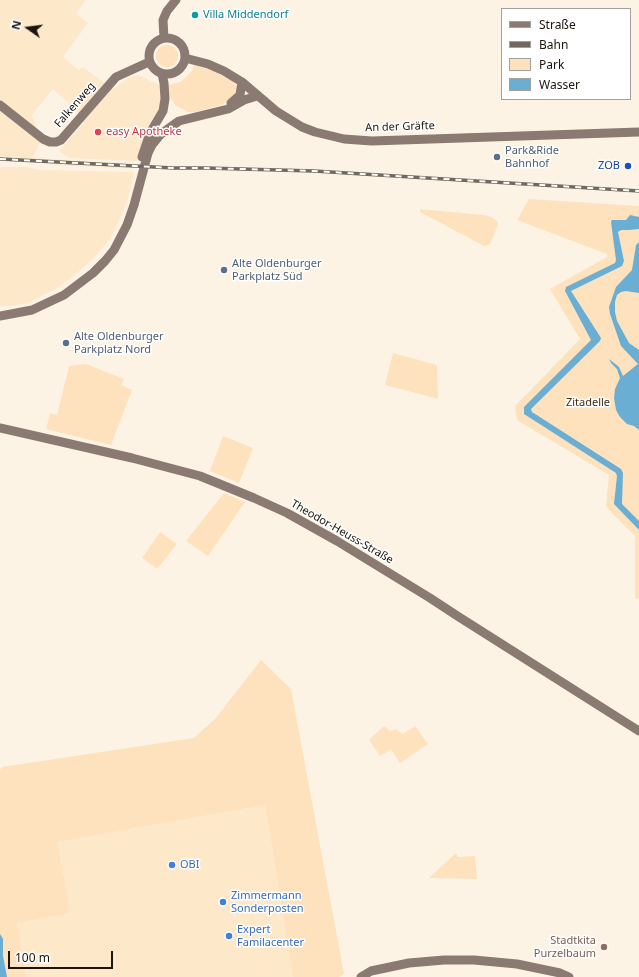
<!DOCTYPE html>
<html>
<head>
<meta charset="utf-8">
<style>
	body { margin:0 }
	#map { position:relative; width:639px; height:977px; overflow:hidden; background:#fdf3e5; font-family:"Noto Sans",sans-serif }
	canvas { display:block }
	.legend { position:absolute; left:501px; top:8px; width:130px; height:92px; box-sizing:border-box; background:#fff; border:1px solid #a3a19e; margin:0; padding:5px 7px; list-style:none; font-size:12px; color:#1a140c }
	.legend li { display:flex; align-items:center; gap:8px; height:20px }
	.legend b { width:20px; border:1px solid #a3a19e }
	.north { position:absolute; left:8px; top:8px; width:40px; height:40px; -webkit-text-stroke:3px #fff; paint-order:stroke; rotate:284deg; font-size:11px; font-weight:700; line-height:16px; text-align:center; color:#1a140c }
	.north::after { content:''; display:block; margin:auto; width:14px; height:18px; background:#1a140c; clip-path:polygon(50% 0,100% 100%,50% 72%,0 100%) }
	.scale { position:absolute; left:8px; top:951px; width:105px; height:18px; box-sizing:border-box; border:2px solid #1a140c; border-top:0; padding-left:5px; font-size:12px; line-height:14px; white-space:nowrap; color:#1a140c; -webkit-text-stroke:3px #fff; paint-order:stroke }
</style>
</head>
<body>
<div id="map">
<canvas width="639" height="977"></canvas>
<ul class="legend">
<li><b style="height:5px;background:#8a7a71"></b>Straße</li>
<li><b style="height:5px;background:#71695f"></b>Bahn</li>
<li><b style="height:11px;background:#fde2bd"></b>Park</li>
<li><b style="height:11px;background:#6baed4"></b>Wasser</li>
</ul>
<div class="north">N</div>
<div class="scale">100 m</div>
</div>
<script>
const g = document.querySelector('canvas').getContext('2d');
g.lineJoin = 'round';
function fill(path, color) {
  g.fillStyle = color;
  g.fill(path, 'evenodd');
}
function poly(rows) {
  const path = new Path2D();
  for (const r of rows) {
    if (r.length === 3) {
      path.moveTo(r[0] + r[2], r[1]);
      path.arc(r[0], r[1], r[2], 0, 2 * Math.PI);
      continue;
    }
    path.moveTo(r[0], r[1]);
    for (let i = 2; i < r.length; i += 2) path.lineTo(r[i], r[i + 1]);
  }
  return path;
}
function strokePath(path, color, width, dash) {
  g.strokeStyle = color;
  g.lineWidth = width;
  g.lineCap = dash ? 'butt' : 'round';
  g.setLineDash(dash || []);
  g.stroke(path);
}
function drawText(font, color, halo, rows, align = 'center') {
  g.font = font + ' "Noto Sans",sans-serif';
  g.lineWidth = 3;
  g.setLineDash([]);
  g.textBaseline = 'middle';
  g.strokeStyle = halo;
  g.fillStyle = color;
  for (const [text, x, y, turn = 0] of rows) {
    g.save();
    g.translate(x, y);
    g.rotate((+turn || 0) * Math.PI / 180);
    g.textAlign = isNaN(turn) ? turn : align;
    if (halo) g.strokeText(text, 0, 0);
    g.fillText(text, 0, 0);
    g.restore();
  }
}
const built = poly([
	[0,0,86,0,76,13,88,23,63,57,79,70,83,67,113,89,128,78,138,75,160,85,161,98,158,111,149,125,142,139,138,161,70,158,59,151,84,123,75,109,53,89,32,115,41,142,32,158,130,164,129,168,75,166,0,160],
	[0,167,26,167,40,170,134,172,129,195,121,217,110,239,94,258,77,273,59,287,28,303,11,306,0,306],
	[265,805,293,977,26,977,17,923,70,913,58,842]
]);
const green = poly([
	[167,56,11],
	[194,65,213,71,231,80,236,85,238,89,232,100,221,105,195,112,188,112,175,105,169,95,168,85,180,82,187,76,192,71],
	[529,199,639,206,639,599,635,598,635,536,611,512,606,506,609,475,517,420,515,406,580,339,550,289,607,257,607,254,517,220],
	[420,209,483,215,492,217,497,221,498,225,490,244,484,246,420,212],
	[393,353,437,365,438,399,385,385],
	[86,364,124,379,121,385,132,390,111,445,46,429,50,413,57,415,69,366],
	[223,436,253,448,239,483,210,471],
	[224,493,245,502,208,556,186,541],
	[160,532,177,544,157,569,142,558],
	[261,660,291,689,344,974,339,977,293,977,265,805,58,842,70,913,17,923,26,977,0,977,0,770,2,767,194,738,215,719],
	[384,726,390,731,396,729,403,734,415,726,428,744,400,763,391,749,380,756,369,740],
	[456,853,458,857,475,856,477,879,429,878]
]);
const water = poly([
	[630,215,639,217,639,229,629,230,621,230,618,232,624,261,622,266,571,291,601,338,600,341,531,409,532,412,621,469,623,473,622,504,639,521,639,530,614,504,617,476,616,473,524,414,524,407,591,340,565,291,566,287,615,263,616,260,611,222,612,220,626,220],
	[639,242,639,293,626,291,621,292,617,295,615,302,615,312,617,321,629,343,639,350,639,430,634,426,627,424,620,417,616,410,614,398,615,389,620,378,617,369,611,363,609,359,619,367,623,376,638,364,621,346,610,314,609,307,616,287,632,270,636,245],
	[0,934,3,939,3,956,7,977,0,977]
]);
const secondary = poly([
	[164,38,163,20,167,11,176,0],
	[167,56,18],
	[185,58,208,64,224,71,242,82,276,111,302,127,315,132,344,139,372,141,639,132],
	[231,103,240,95,242,82],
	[0,105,43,139,50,142,56,142,61,140,116,77,149,62],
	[142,157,150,133,163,111,165,99,164,83,162,74],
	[0,316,32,310,64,295,93,273,105,261,114,250,127,225,134,205,148,153,152,145,161,134,179,121,228,109,244,100,257,96],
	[0,428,132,458,200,476,254,498,287,513,337,541,430,598,459,617,639,731],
	[361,977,371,971,409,963,444,960,474,960,517,964,560,973,569,977]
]);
const rail = poly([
	[0,159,173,168,205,168,314,171,639,191]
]);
const markers = [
	[195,15,4,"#0f9aa8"],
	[98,132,4,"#e0444e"],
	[497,157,4,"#5c6f8a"],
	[628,166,4,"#1a4fb4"],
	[224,270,4,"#5c6f8a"],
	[66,343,4,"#5c6f8a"],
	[172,865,4,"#3f7fe0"],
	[223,902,4,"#3f7fe0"],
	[229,936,4,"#3f7fe0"],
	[604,947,4,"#8d6e63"]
];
const cultureNames = [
	["Villa Middendorf",203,15]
];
const streetNames = [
	["Falkenweg",75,105,-49],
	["An der Gräfte",400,127,-2],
	["Theodor-Heuss-Straße",342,532,30]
];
const healthNames = [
	["easy Apotheke",106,132]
];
const serviceNames = [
	["Park&Ride",505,151],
	["Bahnhof",505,164],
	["Alte Oldenburger",232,264],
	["Parkplatz Süd",232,277],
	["Alte Oldenburger",74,337],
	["Parkplatz Nord",74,350]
];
const transitNames = [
	["ZOB",620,166]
];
const parkNames = [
	["Zitadelle",588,403]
];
const shopNames = [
	["OBI",180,865],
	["Zimmermann",231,896],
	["Sonderposten",231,909],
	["Expert",237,930],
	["Familacenter",237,943]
];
const educationNames = [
	["Stadtkita",596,941],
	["Purzelbaum",596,954]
];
fill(built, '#fde8ca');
fill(green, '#fde2bd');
fill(water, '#6baed4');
strokePath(secondary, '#8a7a71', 9);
strokePath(rail, '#71695f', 3.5);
strokePath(rail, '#fff', 2, [6]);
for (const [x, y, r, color] of markers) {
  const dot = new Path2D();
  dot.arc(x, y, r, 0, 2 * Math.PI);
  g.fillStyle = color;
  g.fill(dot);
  strokePath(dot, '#fff', 1.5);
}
drawText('11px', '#0d838f', '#fff', cultureNames, 'left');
drawText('11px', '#1a140c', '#fff', streetNames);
drawText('11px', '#be3a42', '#fff', healthNames, 'left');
drawText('11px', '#4e5e75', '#fff', serviceNames, 'left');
drawText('11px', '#164399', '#fff', transitNames, 'right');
drawText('11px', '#3d2c12', '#fff', parkNames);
drawText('11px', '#366cbe', '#fff', shopNames, 'left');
drawText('11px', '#785e54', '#fff', educationNames, 'right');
</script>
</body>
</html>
